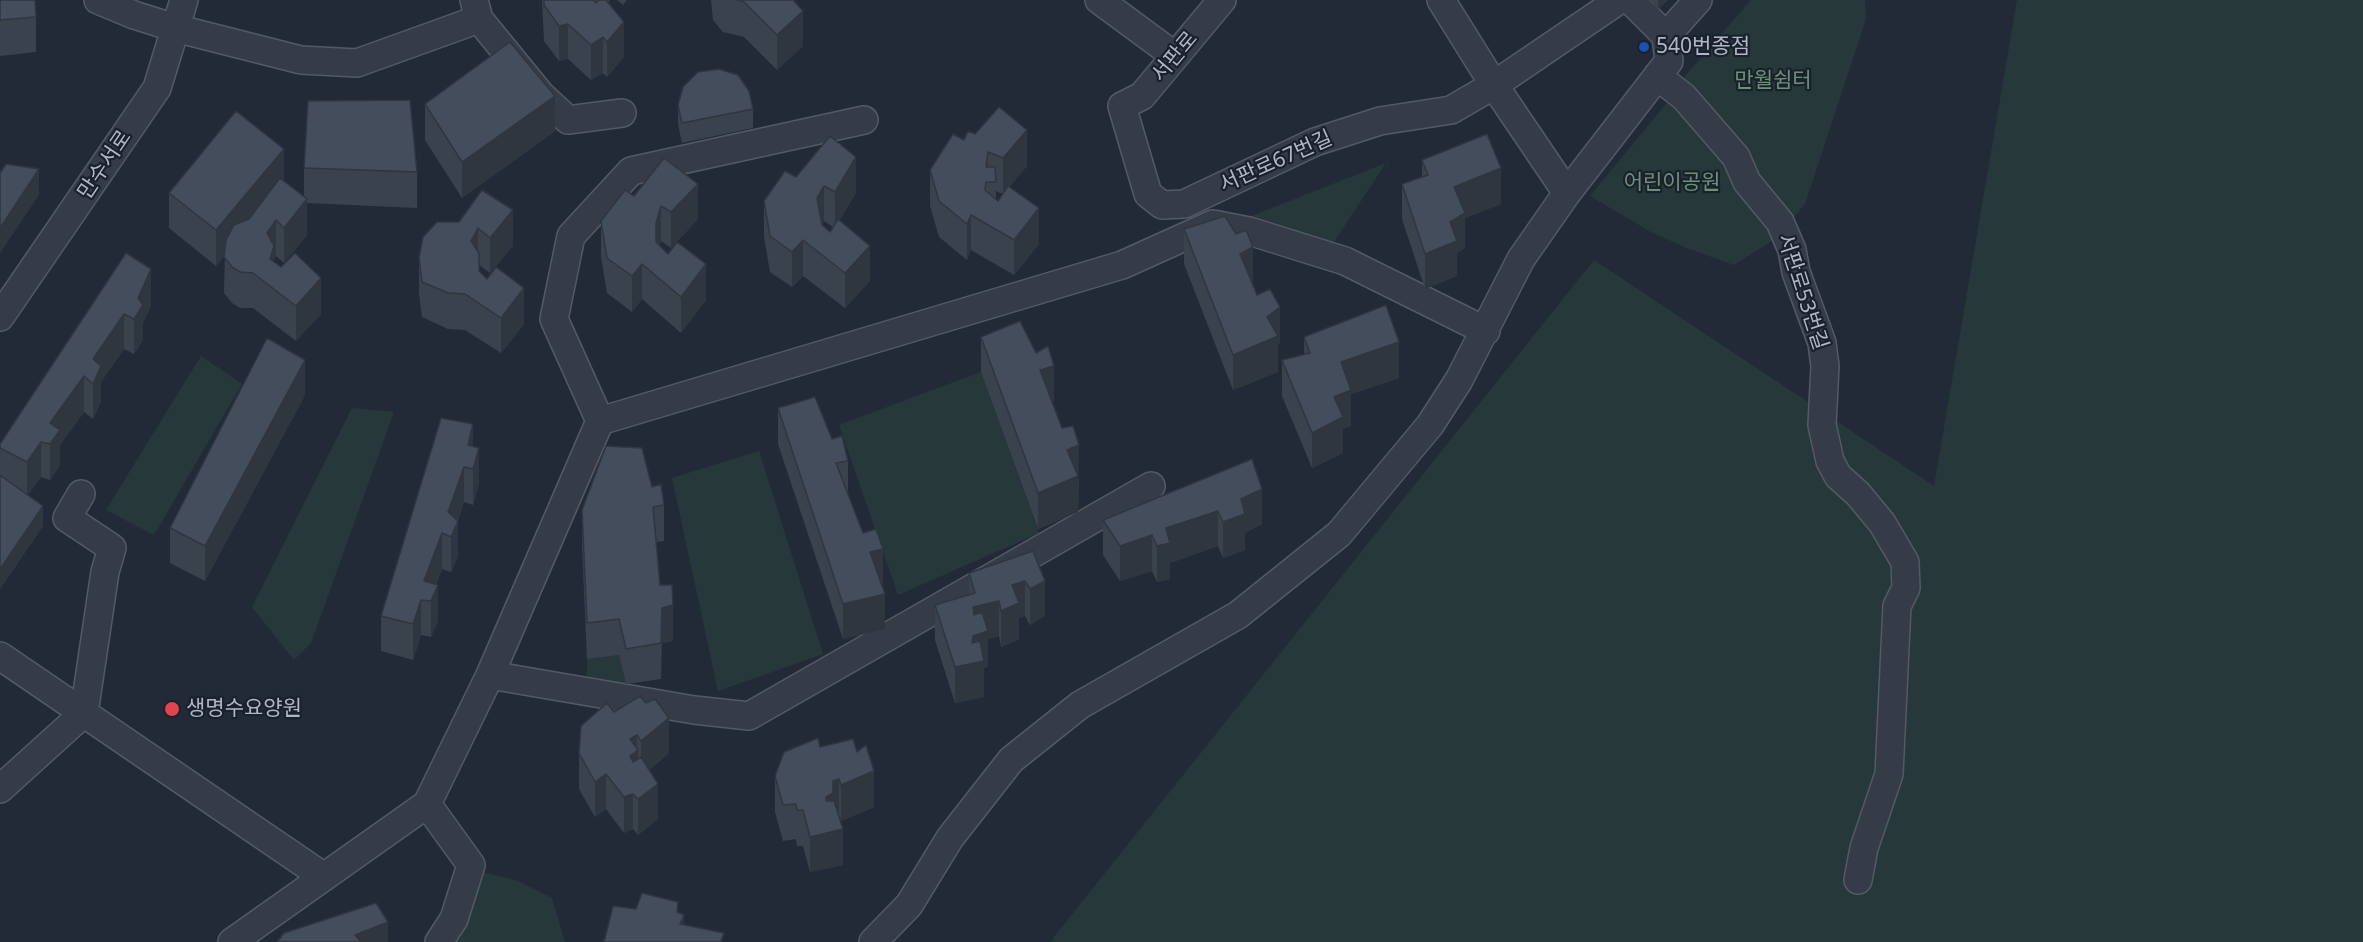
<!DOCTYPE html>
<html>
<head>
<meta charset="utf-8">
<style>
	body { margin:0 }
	canvas { display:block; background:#222a37 }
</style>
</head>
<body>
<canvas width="2363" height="942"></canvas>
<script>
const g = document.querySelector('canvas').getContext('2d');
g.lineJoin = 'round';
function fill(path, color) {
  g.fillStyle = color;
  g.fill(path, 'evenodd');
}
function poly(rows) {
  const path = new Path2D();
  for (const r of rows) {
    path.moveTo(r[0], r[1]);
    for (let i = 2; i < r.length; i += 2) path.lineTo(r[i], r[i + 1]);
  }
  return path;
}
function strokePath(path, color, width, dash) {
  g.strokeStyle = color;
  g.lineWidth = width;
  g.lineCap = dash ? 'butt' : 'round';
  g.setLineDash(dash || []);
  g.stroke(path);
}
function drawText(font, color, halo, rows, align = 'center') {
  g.font = font + ' "Noto Sans","Noto Sans KR",sans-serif';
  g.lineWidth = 4.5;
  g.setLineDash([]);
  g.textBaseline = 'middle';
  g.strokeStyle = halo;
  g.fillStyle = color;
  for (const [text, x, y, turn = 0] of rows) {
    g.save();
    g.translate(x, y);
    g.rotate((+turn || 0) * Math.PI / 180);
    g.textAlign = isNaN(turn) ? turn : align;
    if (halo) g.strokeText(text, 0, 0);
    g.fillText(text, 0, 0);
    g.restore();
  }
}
const green = poly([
	[1751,0,1865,0,1866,19,1805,204,1793,218,1766,191,1681,81],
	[2017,0,2363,0,2363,942,1050,942,1594,260,1934,486],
	[1671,98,1723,160,1773,240,1734,265,1684,247,1651,232,1590,196],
	[1386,163,1330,248,1249,217],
	[201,356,242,384,154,535,106,510],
	[981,372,1039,533,898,595,839,425],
	[352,408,394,412,311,643,294,660,252,607],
	[759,451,823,654,718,691,672,478],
	[619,655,626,684,587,691,587,659],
	[477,871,516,880,552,898,565,942,451,942]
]);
const minor = poly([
	[98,0,134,15,175,28,301,60,357,63,479,19],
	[474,0,479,19,541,95,568,120,622,113],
	[1099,0,1175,56],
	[1222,0,1142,96,1122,106,1148,194,1162,205,1184,204,1315,142,1380,121,1451,110,1494,85,1619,0],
	[1441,0,1494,85,1567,193],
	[1630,0,1666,36],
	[1657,76,1684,97,1736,157,1747,182,1780,222,1792,250,1796,272,1822,343,1825,366,1822,425,1830,461,1838,476,1858,494,1882,523,1905,562,1906,588,1897,606,1889,774,1864,848,1858,880],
	[0,317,157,88,184,0],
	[600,421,554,319,571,236,631,171,864,120],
	[0,656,324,877],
	[490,675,694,710,749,716,1151,486],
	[0,789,84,713,105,572,112,548,67,518,81,494],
	[427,804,471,865,454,919,439,942],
	[232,942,427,804,490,675,600,421,1122,265,1213,224,1249,231,1345,261,1486,331],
	[873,942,909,905,950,838,1011,760,1080,705,1238,615,1339,534,1430,425,1459,380,1521,259,1567,193,1669,61,1666,36,1698,0]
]);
const wall = poly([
	[0,0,36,17,36,52,0,56],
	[542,0,610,0,608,2,624,57,607,77,603,73,591,80,568,59,559,61,544,41],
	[617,0,627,0,623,5],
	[711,0,793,0,803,46,777,70,744,37,723,32,713,20],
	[1650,0,1668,0,1658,9],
	[425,104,555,131,462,198,425,140],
	[678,105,753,109,753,128,682,143,678,124],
	[964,140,1027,166,1009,187,1039,244,1014,275,971,250,967,260,939,237,930,206,930,170],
	[996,191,1003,194,998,201,996,200],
	[1422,160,1501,204,1465,218,1465,248,1457,253,1457,276,1425,289,1402,219,1402,184,1422,177],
	[304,168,417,172,417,208,307,203,307,235,284,263,276,256,274,259,274,262,321,314,296,341,253,308,240,308,232,303,224,293,225,255,216,266,169,228,169,193,284,181,304,197],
	[796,177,856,193,839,220,870,281,845,308,803,276,792,287,770,272,764,237,764,201],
	[824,221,833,227,830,232,822,224],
	[482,190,513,246,490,273,479,265,479,272,524,324,501,353,465,330,448,329,422,317,419,294,419,258,459,222],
	[634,196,698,219,671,248,661,241,659,245,706,300,681,333,642,299,632,312,607,293,601,257,601,221],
	[1184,229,1253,283,1252,283,1257,295,1280,343,1278,345,1278,372,1233,390,1184,264],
	[126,253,151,305,143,323,143,340,134,354,124,349,101,382,101,401,93,419,84,412,60,445,60,465,50,480,41,477,28,495,43,526,0,589,0,444],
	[981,337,1054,402,1052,402,1079,481,1078,512,1038,529,981,372],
	[1304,337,1399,378,1351,394,1351,426,1343,429,1343,453,1312,468,1282,396,1282,360,1304,354],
	[305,395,205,581,170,563,170,528],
	[778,408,832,439,848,461,848,494,883,584,882,584,885,629,843,639,778,444],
	[473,446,479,483,473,505,464,502,458,520,458,556,451,572,442,569,436,585,438,621,431,637,421,635,413,660,381,651,381,616],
	[1252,459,1262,524,1245,533,1245,550,1223,558,1218,546,1170,563,1170,579,1157,582,1152,571,1120,581,1103,555,1103,520],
	[652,487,664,505,664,541,656,542,660,585,673,641,662,643,661,679,626,684,619,655,587,659,582,546,582,510],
	[1033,551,1045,616,1030,625,1025,616,1019,618,1019,639,1001,647,999,636,988,639,988,666,984,668,984,697,955,703,935,640,935,605,969,595,969,573],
	[614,712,669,753,649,770,658,819,638,835,633,829,624,833,606,809,595,817,579,789,579,753],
	[820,747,874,807,841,821,838,814,843,865,810,872,803,846,797,846,796,839,783,841,775,812,775,776]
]);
const shadedWall = poly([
	[1658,0,1668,0,1658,9],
	[803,11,803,46,777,70,777,35],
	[624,22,624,57,607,77,607,42],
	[568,24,568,59,559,61,559,26],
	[603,37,603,73,591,80,591,45],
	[555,96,555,131,462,198,462,162],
	[1027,130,1027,166,1003,194,1003,158],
	[284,149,284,184,216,266,216,230],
	[988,152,988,182,986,182,986,218,985,190],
	[856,157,856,193,835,228,835,192],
	[1501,168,1501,204,1465,218,1465,248,1457,253,1457,276,1425,289,1425,254,1454,187],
	[39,169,39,195,0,253,0,228],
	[698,184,698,219,671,248,671,212],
	[824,186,824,221,817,233,817,198],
	[307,199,307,235,284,263,284,228],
	[661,206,661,241,656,258,656,223],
	[1039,208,1039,244,1014,275,1014,240],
	[513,210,513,246,490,273,490,238],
	[971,215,971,250,967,260,967,224],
	[276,220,276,256,274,259,274,281,270,265,267,233],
	[478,228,478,264,471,241],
	[803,240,803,276,792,287,792,252],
	[870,246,870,281,845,308,845,273],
	[1253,247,1253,283,1240,290,1240,254],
	[642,264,642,299,632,312,632,276],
	[706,264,706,300,681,333,681,297],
	[151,269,151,305,143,323,143,340,134,354,134,319,138,298],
	[321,278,321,314,296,341,296,306],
	[524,288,524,324,501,353,501,318],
	[1280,307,1280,343,1278,345,1278,372,1233,390,1233,355,1267,317],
	[124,314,124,349,101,382,101,401,93,419,93,359],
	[1399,342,1399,378,1351,394,1351,426,1343,429,1343,453,1312,468,1312,433,1341,362],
	[305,360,305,395,205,581,205,546],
	[1054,366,1054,402,1040,405,1040,370],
	[84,376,84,412,60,445,60,465,50,480,50,423],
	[473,424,473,459,468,445],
	[41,442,41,477,27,497,27,462],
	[1079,445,1078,512,1038,529,1038,493,1067,450],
	[479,448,479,483,473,505,473,469],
	[464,467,464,502,454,529,458,521,458,556,451,572,451,537,448,512],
	[1262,489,1262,524,1245,533,1245,550,1223,558,1223,522,1241,499],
	[43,506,43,526,0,589,0,569],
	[1218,511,1218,546,1170,563,1170,579,1157,582,1157,546,1166,528],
	[442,533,442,569,430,601,424,581],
	[1152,535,1152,571,1120,581,1120,546],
	[883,549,883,584,870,588,870,552],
	[1025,581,1025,616,1019,618,1019,639,1001,647,1001,611,1012,585],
	[1045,581,1045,616,1030,625,1030,589],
	[438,585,438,621,431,637,431,601],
	[885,594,885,629,843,639,843,604],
	[421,600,421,635,413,660,413,624],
	[999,601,999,636,988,639,988,666,984,668,984,697,955,703,955,667,973,607],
	[673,605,673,641,662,643,661,679,662,608],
	[669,718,669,753,641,776,641,741],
	[637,735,637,751,638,750,638,786,630,791,630,739],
	[874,771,874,807,841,821,841,785],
	[606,774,606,809,595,817,595,782],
	[839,779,839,814,833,816,826,832,826,797,833,781],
	[658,784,658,819,638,835,638,799],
	[633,794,633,829,624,833,624,797],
	[843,829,843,865,810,872,810,837],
	[684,915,684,942,680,924],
	[388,922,388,942,355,942,355,935]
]);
const building = poly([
	[0,0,35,0,36,17,0,20,0,0],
	[544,0,593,0,596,3,598,0,606,0,624,22,607,42,603,37,591,45,568,24,559,26,544,5,544,0],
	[737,0,793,0,803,11,777,35,744,2,737,0],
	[510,42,555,96,462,162,425,104,510,42],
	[719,69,738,75,749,91,753,109,682,123,678,105,683,87,698,72,719,69],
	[410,100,417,172,304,168,308,101,410,100],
	[999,107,1027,130,1003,158,988,152,986,167,995,167,996,182,986,182,985,190,998,201,1008,186,1039,208,1014,240,971,215,967,224,939,201,930,170,953,134,964,140,968,131,975,134,999,107],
	[236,111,284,149,216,230,169,193,236,111],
	[1487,134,1501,168,1454,187,1465,213,1450,222,1457,241,1425,254,1402,184,1428,175,1422,160,1487,134],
	[830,136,856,157,835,192,824,186,817,198,822,225,830,232,838,219,870,246,845,273,803,240,792,252,770,236,764,201,785,171,796,177,830,136],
	[664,158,698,184,671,212,661,206,656,223,656,242,668,254,677,242,706,264,681,297,642,264,632,276,607,258,601,221,625,190,634,196,664,158],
	[6,164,39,169,0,228,0,171,1,172,6,164],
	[280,178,307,199,284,228,276,220,267,233,274,246,270,259,281,267,295,253,321,278,296,306,253,273,240,272,232,267,224,257,226,240,234,225,249,219,280,178],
	[482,190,513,210,490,238,478,228,471,241,479,253,479,271,487,279,496,267,524,288,501,318,465,294,448,293,422,282,419,258,423,237,437,222,459,222,482,190],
	[1225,216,1236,234,1246,230,1253,247,1240,254,1257,295,1270,289,1280,307,1267,317,1278,336,1233,355,1184,229,1225,216],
	[126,253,151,269,138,298,143,305,134,319,124,314,93,359,101,366,93,384,84,376,50,423,60,430,50,444,41,442,27,462,0,448,0,444,126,253],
	[1386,305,1399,342,1341,362,1351,390,1334,397,1343,417,1312,433,1282,360,1310,353,1304,337,1386,305],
	[1020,321,1036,353,1048,346,1054,366,1040,370,1062,428,1073,426,1079,445,1067,450,1078,476,1038,493,981,337,1020,321],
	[267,338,305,360,205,546,170,528,267,338],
	[815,397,832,439,842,436,848,461,836,463,863,533,876,529,883,549,870,552,885,594,843,604,778,408,815,397],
	[441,418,473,424,468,445,479,448,473,469,464,467,448,512,458,521,451,537,442,533,424,581,438,585,431,601,421,600,413,624,381,616,441,418],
	[606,446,642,448,652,487,661,484,664,505,653,507,660,585,672,585,673,605,662,608,661,643,626,649,619,619,587,623,582,510,606,446],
	[1252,459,1262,489,1241,499,1245,514,1223,522,1218,511,1166,528,1170,543,1157,546,1152,535,1120,546,1103,520,1252,459],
	[0,475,43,506,0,569,0,475],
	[1033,551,1045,581,1030,589,1025,581,1012,585,1019,603,1001,611,999,601,973,607,974,615,982,612,988,631,973,636,972,643,980,641,984,661,955,667,935,605,975,593,969,573,1033,551],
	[640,696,646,703,655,699,669,718,641,741,637,735,630,739,638,750,630,756,633,762,641,757,658,784,638,799,633,794,624,797,606,774,595,782,579,753,581,726,607,703,614,712,640,696],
	[818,738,820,747,853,739,857,752,866,745,874,771,841,785,839,779,833,781,833,793,826,797,826,801,834,801,843,829,810,837,803,810,797,810,796,804,783,805,775,776,784,752,818,738],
	[642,893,678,902,677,912,684,915,680,924,724,933,721,942,604,942,613,906,636,909,642,893],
	[376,903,388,922,355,935,361,942,277,942,284,933,376,903]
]);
const markers = [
	[1644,47,6,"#1a4fb4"],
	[172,709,8,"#e0444e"]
];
const poiNames = [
	["540번종점",1656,47],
	["생명수요양원",186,709]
];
const streetNames = [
	["서판로",1175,57,-50],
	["서판로67번길",1276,162,-24],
	["만수서로",105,165,-56],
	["서판로53번길",1802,292,72]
];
const parkNames = [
	["만월쉼터",1773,81],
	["어린이공원",1672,183]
];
fill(green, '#27383a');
strokePath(minor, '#535a65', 30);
strokePath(minor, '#363c47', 27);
fill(wall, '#3a424e');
fill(shadedWall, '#303640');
fill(building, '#444d5b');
strokePath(building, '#303640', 1.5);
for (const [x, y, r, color] of markers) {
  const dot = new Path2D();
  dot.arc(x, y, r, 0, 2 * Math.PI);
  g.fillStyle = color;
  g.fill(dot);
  strokePath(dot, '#1b212c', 2);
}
drawText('21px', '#b0b7c4', '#1b212c', poiNames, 'left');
drawText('21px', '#b0b7c4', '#1b212c', streetNames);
drawText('21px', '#6a9276', '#1b212c', parkNames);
</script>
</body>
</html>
